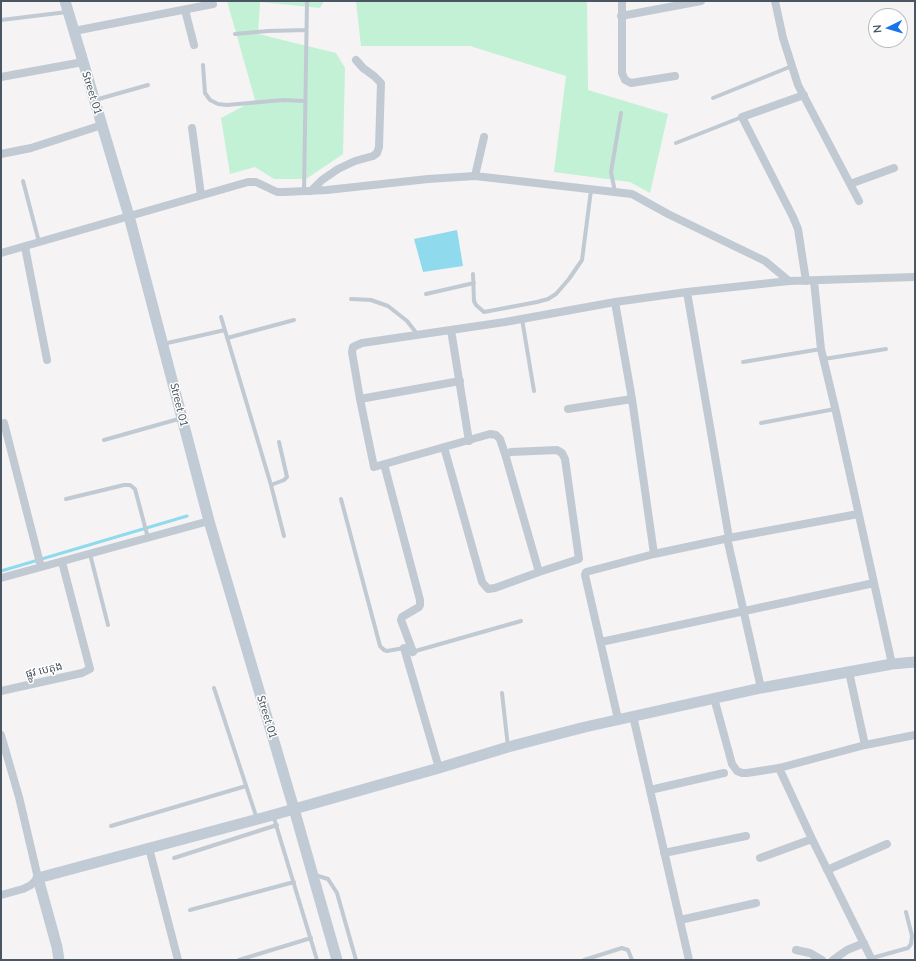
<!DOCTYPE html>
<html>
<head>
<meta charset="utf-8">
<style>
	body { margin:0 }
	#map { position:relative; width:916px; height:961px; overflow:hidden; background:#f5f3f3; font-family:Lato,sans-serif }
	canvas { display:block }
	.frame { position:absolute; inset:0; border:2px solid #4a5661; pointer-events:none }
	.north { position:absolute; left:868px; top:8px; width:40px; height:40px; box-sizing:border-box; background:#fff; border:1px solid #b7bbc0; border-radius:50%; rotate:265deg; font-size:11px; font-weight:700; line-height:16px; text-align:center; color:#4a5661 }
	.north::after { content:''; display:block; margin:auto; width:14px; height:18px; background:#1a73e8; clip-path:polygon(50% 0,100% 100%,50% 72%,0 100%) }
</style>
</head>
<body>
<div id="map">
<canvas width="916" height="961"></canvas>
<div class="frame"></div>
<div class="north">N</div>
</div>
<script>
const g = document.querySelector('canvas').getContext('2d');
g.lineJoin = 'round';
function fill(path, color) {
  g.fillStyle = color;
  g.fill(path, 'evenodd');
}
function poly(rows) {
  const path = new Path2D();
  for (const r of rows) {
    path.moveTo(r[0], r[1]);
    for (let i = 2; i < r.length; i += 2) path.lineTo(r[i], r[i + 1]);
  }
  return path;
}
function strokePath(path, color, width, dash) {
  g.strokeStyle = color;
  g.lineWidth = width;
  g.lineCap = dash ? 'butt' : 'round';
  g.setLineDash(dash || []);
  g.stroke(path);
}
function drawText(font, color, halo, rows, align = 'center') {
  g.font = font + ' Lato,"Noto Sans Khmer",sans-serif';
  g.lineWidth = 3;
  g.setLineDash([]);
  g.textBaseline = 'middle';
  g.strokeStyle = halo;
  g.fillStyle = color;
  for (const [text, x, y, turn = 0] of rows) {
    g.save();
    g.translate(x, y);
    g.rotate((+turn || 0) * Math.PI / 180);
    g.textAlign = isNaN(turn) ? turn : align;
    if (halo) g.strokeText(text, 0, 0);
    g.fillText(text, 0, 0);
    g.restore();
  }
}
const green = poly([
	[227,1,324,1,320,8,260,2,258,34,336,53,345,68,343,154,306,179,274,179,255,167,230,174,221,118,255,100],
	[356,1,587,1,588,90,668,114,650,193,630,182,554,172,566,76,470,46,361,46]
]);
const water = poly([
	[457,230,463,266,423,272,414,239]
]);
const stream = poly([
	[1,571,187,516]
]);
const lane = poly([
	[1,20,67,12],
	[235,34,268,31,306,30],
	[203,65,205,93,210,100,218,104,227,105,283,100,305,101],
	[713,98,792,66],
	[95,100,148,85],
	[676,143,742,117],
	[23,181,39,242],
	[304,191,307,1],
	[615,192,611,172,621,113],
	[473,274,474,301,476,305,484,312,537,302,548,299,556,294,569,279,582,260,591,190],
	[426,294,474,283],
	[351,299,371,300,388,306,407,321,418,335],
	[221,317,271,485,284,536],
	[522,319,534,391],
	[227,338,294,320],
	[163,344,225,330],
	[824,359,886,349],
	[743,362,821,349],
	[761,423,835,409],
	[104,440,182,418],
	[271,485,284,480,287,477,279,442],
	[66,499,124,485,130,485,135,489,148,538],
	[341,499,380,646,384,650,387,651,404,648],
	[90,554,108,625],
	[412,652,521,621],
	[214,688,257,819],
	[502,693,508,747],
	[273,815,317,960],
	[111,826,246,786],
	[174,858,277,825],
	[315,875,328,879,337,893,356,960],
	[190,910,294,882],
	[872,958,908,948,911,944,912,936,906,912],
	[239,960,311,938],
	[584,960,622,948,628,950,632,960]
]);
const street = poly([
	[622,1,622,73,625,80,631,83,675,76],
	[775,1,783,38,798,85,859,201],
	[185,10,194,45],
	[621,16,701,1],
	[74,31,213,4],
	[1,77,83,62],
	[804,95,742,117,793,217,798,229,806,281],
	[192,128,201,195],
	[1,154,31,148,102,125],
	[475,176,484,137],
	[850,184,894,168],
	[311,191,322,180,338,169,355,161,373,156,377,153,379,147,381,83,374,76,363,68,356,60],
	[25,247,47,360],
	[1,253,248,182,256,182,277,192,284,192,327,190,428,179,475,176,632,194,668,214,765,261,789,281],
	[814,281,821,349,837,416,892,664],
	[687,292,729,538],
	[615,302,632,399,654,554],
	[451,330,469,441],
	[460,381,360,399,374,467,490,434,496,435,500,439,505,454],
	[360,399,352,352,353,347,362,343,505,322,615,302,687,292,789,281,915,277],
	[568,409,632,399],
	[4,423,41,567],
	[444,447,482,582,488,589,495,588,539,572,579,559,565,459,562,453,557,450,511,452,505,454,539,572],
	[384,464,420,600,420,605,419,607,402,617,401,620,413,652],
	[727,538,761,688],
	[1,578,209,521],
	[601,642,874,583],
	[404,648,439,768],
	[849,672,865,745],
	[1,691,82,673,90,669,62,562],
	[714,698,732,764,737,771,742,773,747,773,779,768,865,745,915,735],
	[633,716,689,960],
	[618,719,585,575,586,572,654,554,729,538,858,514],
	[1,735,19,797,38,878,31,885,23,889,1,895],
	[779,768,812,839,872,960],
	[650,790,724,773],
	[149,848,178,960],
	[664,853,746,836],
	[760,858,812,839],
	[827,870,887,844],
	[680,920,756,903],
	[796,950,810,953,822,960],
	[833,960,847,950,864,943]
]);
const secondary = poly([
	[65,1,129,216,209,521,294,809,337,960],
	[59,960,57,947,38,878,273,815,439,768,508,747,585,727,761,688,892,664,915,662]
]);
const streetNames = [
	["Street 01",92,93,73],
	["Street 01",179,405,76],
	["ផ្លូវ បេតុង",44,670,-13],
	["Street 01",267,717,73]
];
fill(green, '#c3f1d5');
fill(water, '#90daee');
strokePath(stream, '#90daee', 3);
strokePath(lane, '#c1cad2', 4);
strokePath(street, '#c1cad2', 8);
strokePath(secondary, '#c1cbd6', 11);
drawText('11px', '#4a5661', '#fff', streetNames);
</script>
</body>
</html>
